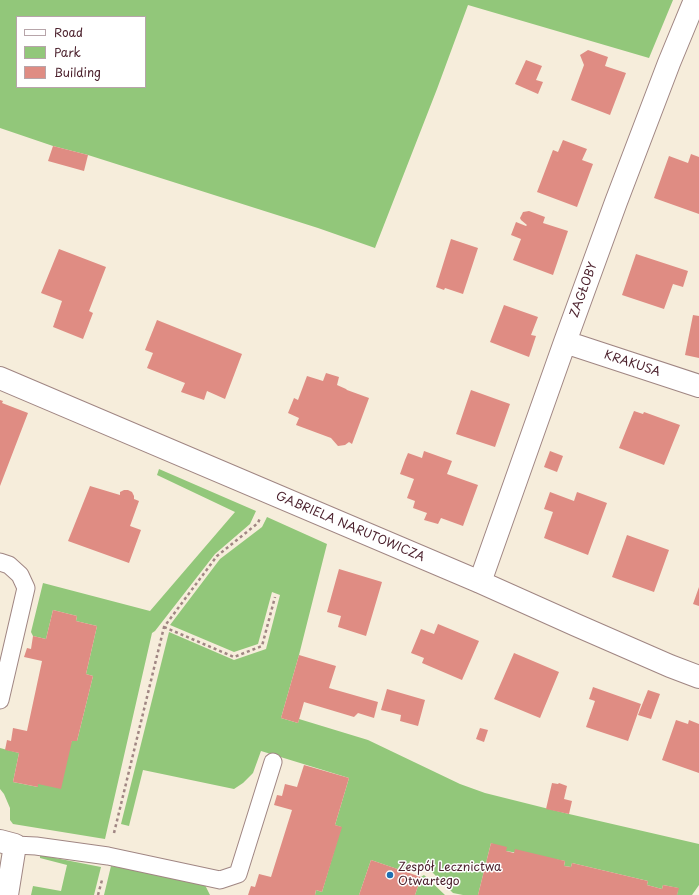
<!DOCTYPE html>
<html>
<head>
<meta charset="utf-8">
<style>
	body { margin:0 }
	#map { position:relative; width:699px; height:895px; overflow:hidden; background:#f6eddb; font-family:"Playpen Sans",sans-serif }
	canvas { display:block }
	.legend { position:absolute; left:16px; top:16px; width:130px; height:72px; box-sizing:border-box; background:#fff; border:1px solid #b7a5aa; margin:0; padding:5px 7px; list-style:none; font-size:12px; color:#4a1f2b }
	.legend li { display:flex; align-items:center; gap:8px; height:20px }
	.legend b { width:20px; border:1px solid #b7a5aa }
</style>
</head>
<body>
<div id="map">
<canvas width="699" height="895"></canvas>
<ul class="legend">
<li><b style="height:5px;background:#fff"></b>Road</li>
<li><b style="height:11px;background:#92c77a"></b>Park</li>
<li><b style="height:11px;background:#df8c83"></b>Building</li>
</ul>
</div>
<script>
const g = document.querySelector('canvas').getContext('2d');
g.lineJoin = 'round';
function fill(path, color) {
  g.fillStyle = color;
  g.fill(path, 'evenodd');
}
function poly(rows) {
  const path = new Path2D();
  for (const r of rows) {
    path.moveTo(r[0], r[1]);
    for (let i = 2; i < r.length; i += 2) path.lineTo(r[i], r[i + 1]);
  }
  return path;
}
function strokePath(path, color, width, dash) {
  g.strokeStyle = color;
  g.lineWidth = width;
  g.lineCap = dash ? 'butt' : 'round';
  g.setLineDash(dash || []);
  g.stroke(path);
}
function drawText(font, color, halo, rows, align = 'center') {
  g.font = font + ' "Playpen Sans",sans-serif';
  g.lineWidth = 3;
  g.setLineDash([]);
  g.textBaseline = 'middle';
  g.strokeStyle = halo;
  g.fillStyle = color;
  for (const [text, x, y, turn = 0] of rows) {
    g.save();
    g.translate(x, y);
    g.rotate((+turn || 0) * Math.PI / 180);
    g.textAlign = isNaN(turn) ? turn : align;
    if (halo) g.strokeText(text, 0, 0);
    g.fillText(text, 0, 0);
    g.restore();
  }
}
const green = poly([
	[0,0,673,0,649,58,468,5,437,89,375,248,318,228,88,155,53,146,0,128],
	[17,17,145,17,145,87,17,87],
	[159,469,256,511,250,524,215,554,155,631,152,633,105,839,13,824,10,820,10,808,4,794,0,789,0,748,19,753,13,782,38,787,38,784,72,741,77,741,93,676,86,674,97,626,76,621,77,616,53,610,46,639,33,636,31,632,43,583,150,611,235,512,157,475],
	[267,517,327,544,299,655,281,718,298,723,299,719,368,740,460,784,485,793,569,814,699,844,699,885,692,895,677,895,678,888,663,885,662,889,647,885,648,881,572,863,571,867,564,866,565,861,506,851,491,843,478,895,463,895,453,893,427,867,410,861,406,872,371,860,359,895,315,895,316,890,322,892,341,827,335,825,349,778,261,751,253,773,243,783,234,789,143,770,129,826,121,824,169,632,234,660,266,649,280,595,272,592,258,644,234,652,170,625,220,559,262,527],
	[40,855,101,867,94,895,31,895,33,886,61,891,67,865,40,858],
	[111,866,204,883,210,895,104,895],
	[424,875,445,895,415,895,421,877]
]);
const building = poly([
	[588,50,608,57,605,66,626,73,610,115,571,100,584,65,580,55],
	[526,60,542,66,536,80,543,82,538,94,515,84],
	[563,140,587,149,582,160,593,164,577,207,537,192,553,150,558,152],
	[53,146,88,155,84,171,48,161],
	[691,154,699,157,699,214,654,198,669,156,688,163],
	[529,211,545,217,543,223,568,231,553,275,513,260,521,239,511,235,516,222,526,226,527,225,521,220,520,218,523,212],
	[451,239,478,248,463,294,445,288,444,290,436,287],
	[59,249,106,267,89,311,93,313,83,339,53,327,62,301,41,293],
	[636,254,688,271,683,287,673,284,664,309,622,295],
	[504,305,538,317,531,335,536,336,529,357,490,342],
	[693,315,699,316,699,358,685,355],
	[157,320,242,354,225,399,207,391,204,400,181,392,185,383,147,368,153,353,145,350],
	[326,373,339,377,337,385,346,389,347,390,369,398,352,444,349,442,345,445,338,446,331,438,296,425,299,418,288,413,294,398,298,400,307,376,323,381],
	[471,390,510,404,495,447,456,434],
	[0,400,3,401,2,403,28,413,0,486],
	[634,411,643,414,644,412,680,425,664,465,619,448],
	[424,451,452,461,447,474,478,485,463,526,441,518,438,524,424,520,427,513,413,508,415,501,407,498,414,479,400,474,405,460,408,453,422,458],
	[550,451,563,456,557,472,544,467],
	[90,486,120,495,120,492,124,490,128,490,132,492,134,496,134,499,139,501,130,526,141,530,129,563,68,541],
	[550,492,574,501,577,492,607,503,588,555,544,538,553,512,544,509],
	[627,535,669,550,654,592,612,577],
	[339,569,382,582,366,636,338,627,341,616,327,612],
	[699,587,699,606,693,604],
	[53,610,77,616,76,621,97,626,86,674,93,676,77,741,72,741,61,789,38,784,38,787,13,782,19,753,5,750,7,740,11,741,13,728,27,731,42,661,24,657,27,648,31,649,33,636,46,639],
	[438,624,479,641,462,680,422,663,424,658,411,653,421,629,434,634],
	[514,653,559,672,540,718,494,699],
	[299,655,336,666,329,688,378,702,374,718,358,713,354,717,304,702,298,723,281,718],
	[593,687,641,704,628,741,586,727,595,701,589,699],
	[387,689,425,700,418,726,400,721,401,715,381,710],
	[648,690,660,694,651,719,638,715],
	[676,720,688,724,689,720,699,724,699,773,662,760],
	[480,728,488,730,484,742,476,739],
	[304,765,349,778,335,825,342,827,322,892,316,890,315,895,248,895,251,886,255,887,259,874,271,877,292,810,274,805,277,795,282,796,285,784,297,787],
	[552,783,558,784,559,783,567,786,564,799,572,801,569,814,546,809],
	[491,843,507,847,506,851,514,853,515,849,565,861,564,866,571,867,572,863,648,881,647,885,662,889,663,885,679,888,677,895,478,895],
	[371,860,421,877,415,895,359,895]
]);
const path = poly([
	[164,627,234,657,262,646,275,597],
	[114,833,164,627,217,556,258,523,260,518],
	[98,895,102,880]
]);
const lane = poly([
	[0,562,9,565,20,575,26,588,0,700],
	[15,845,36,846,108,856,220,880,238,874,273,762]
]);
const street = poly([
	[565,342,699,386],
	[0,378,480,582,576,625,670,666,699,677],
	[480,582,565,342,616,202,669,63,695,0],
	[0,841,15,845,7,895]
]);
const markers = [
	[390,875,4,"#1f6fb2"]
];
const streetNames = [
	["ZAGŁOBY",584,290,-70],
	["KRAKUSA",632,364,18],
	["GABRIELA NARUTOWICZA",350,527,23]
];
const poiNames = [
	["Zespół Lecznictwa",398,868],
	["Otwartego",398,882]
];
fill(green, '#92c77a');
fill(building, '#df8c83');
strokePath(lane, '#a08683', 19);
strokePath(street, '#a08683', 24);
strokePath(path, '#a08683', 2.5, [3, 3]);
strokePath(lane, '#fff', 17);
strokePath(street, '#fff', 22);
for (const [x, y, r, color] of markers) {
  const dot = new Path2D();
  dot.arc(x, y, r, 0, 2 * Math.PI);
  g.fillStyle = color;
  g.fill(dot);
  strokePath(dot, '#fff', 1.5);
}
drawText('12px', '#4a1f2b', '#fff', streetNames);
drawText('12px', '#4a1f2b', '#fff', poiNames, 'left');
</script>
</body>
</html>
